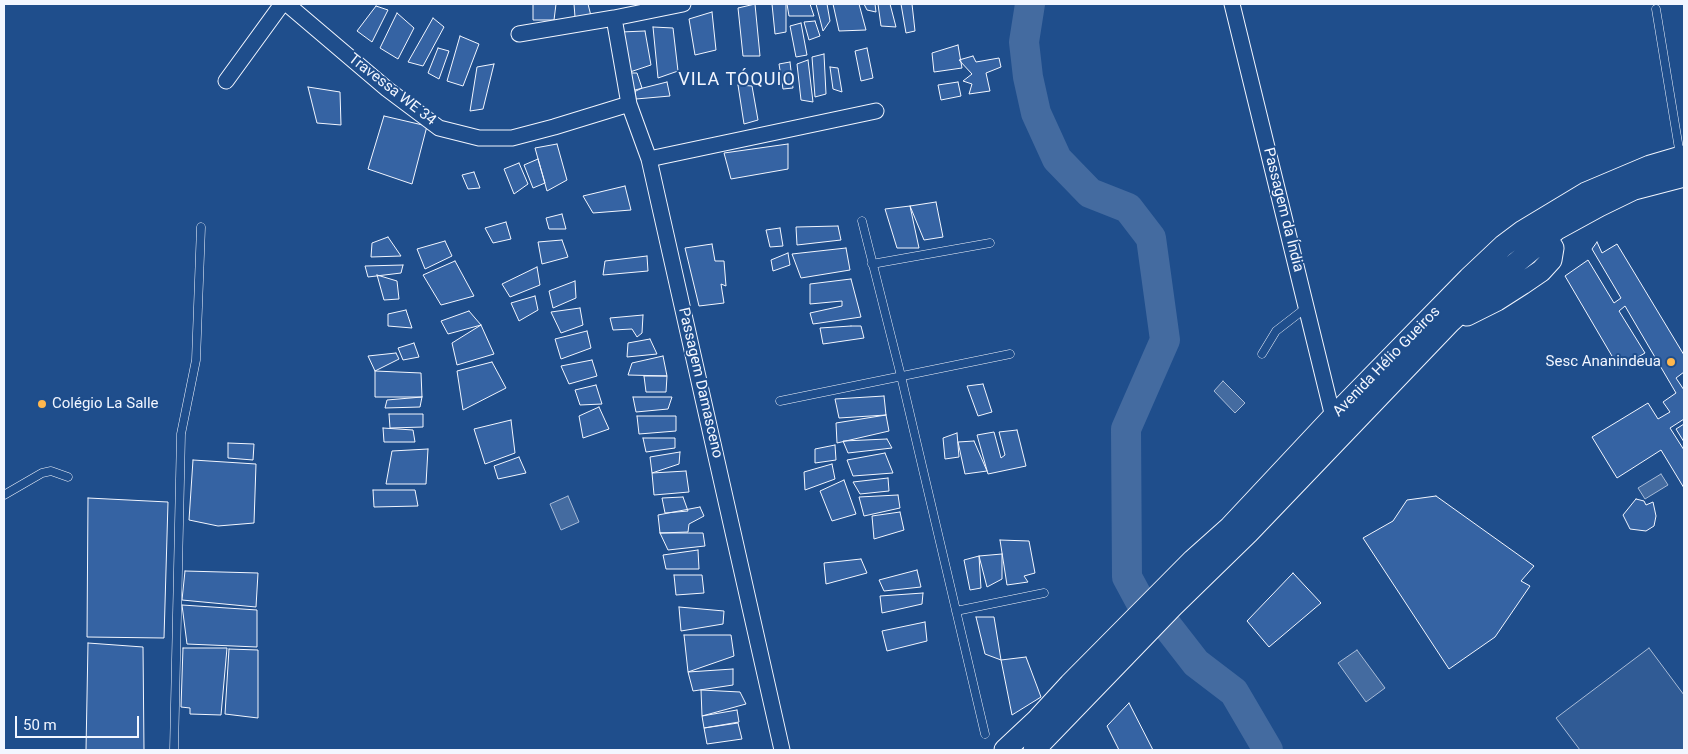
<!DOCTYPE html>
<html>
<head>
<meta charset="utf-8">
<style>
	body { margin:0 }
	#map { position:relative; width:1688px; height:754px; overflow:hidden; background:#1f4e8c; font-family:Roboto,sans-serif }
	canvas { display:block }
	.frame { position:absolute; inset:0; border:5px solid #f2f6ff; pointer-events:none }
	.scale { position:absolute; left:15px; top:716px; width:124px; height:22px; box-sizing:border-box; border:2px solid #f2f6ff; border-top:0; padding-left:6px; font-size:15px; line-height:18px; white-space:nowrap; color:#f2f6ff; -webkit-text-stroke:4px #1f4e8c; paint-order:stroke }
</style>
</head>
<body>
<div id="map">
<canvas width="1688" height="754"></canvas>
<div class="frame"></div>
<div class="scale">50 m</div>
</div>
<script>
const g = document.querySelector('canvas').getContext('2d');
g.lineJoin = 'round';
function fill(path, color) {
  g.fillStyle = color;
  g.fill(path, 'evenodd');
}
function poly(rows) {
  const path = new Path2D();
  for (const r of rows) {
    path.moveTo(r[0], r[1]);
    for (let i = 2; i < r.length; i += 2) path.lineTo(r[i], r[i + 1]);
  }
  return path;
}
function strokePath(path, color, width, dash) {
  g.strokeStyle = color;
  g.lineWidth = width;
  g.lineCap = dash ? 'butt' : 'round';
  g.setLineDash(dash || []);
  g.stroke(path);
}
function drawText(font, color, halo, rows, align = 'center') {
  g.font = font + ' Roboto,sans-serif';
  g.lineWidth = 4;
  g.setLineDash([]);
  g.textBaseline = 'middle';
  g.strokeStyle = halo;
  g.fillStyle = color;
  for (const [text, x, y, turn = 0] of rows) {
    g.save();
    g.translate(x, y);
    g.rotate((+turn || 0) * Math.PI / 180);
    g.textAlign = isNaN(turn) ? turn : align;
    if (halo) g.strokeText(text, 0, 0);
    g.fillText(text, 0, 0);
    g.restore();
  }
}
const built = poly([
	[1649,648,1684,695,1684,750,1580,750,1556,718,1649,648]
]);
const water = poly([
	[1223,381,1245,403,1235,413,1214,391,1223,381],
	[1661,474,1668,485,1645,499,1638,488,1661,474],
	[568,496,579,522,561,530,550,504,568,496],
	[1357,650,1385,688,1366,702,1338,663,1357,650]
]);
const river = poly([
	[1030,4,1024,42,1028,77,1036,113,1057,159,1090,193,1128,208,1151,238,1165,340,1126,429,1127,577,1141,603,1168,627,1196,663,1234,692,1268,750]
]);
const building = poly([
	[533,4,556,4,554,20,533,20,533,4],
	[574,4,588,4,591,16,575,17,574,4],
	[755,4,760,56,743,56,738,8,755,4],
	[772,4,786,4,786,32,775,34,772,4],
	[787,4,810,4,814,16,789,16,787,4],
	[816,4,827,4,830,21,823,31,816,4],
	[833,4,859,4,866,30,839,31,833,4],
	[864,4,875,4,876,12,867,10,864,4],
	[878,4,890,4,896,27,881,26,878,4],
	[901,4,912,4,915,31,906,33,901,4],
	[376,6,388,10,372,42,357,31,376,6],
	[712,12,716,50,695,55,689,19,712,12],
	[397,13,414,28,398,59,380,48,397,13],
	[433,18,444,27,423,66,408,62,433,18],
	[815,21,820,36,809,40,804,22,815,21],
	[801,23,807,55,796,57,790,26,801,23],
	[653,27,673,28,678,71,658,78,653,27],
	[645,31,651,65,627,73,621,32,645,31],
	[460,36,479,44,463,86,447,81,460,36],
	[958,45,962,68,934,72,932,53,958,45],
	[438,48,449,51,439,79,428,73,438,48],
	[867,48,873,78,861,81,855,51,867,48],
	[824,54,826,94,815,97,812,57,824,54],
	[973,56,976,62,999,58,1001,67,986,73,990,91,969,94,972,84,963,81,972,74,959,60,973,56],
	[808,60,813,102,801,100,797,64,808,60],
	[790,62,793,88,783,89,779,64,790,62],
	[494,64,483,109,470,111,477,67,494,64],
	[830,67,838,68,842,92,833,89,830,67],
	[627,73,637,73,642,88,628,95,627,73],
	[667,82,670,96,636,99,635,90,667,82],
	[958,82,961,96,941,100,938,85,958,82],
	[738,85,752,86,758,120,744,124,738,85],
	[308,87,340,92,341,125,317,123,308,87],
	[384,116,427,126,412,184,368,169,384,116],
	[557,144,567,180,547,191,535,148,557,144],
	[788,144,788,169,731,179,724,153,788,144],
	[538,159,545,183,533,188,524,165,538,159],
	[519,163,528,184,514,194,504,169,519,163],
	[474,172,480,188,468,189,462,175,474,172],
	[625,186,631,210,593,213,583,196,625,186],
	[936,202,943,237,924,240,910,206,936,202],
	[910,206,919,248,897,248,885,209,910,206],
	[562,214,566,229,549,229,546,218,562,214],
	[506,222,511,239,493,243,485,228,506,222],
	[838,226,841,240,797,245,796,227,838,226],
	[780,228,783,246,770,247,766,230,780,228],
	[388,237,401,256,371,257,372,243,388,237],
	[562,240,568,257,542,264,538,242,562,240],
	[445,241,452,256,425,269,417,249,445,241],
	[1597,242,1602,253,1617,244,1684,355,1684,372,1676,378,1684,390,1684,419,1670,428,1684,450,1684,488,1661,450,1617,478,1592,437,1648,403,1658,419,1670,412,1663,402,1676,393,1625,306,1619,311,1645,353,1619,368,1565,276,1588,260,1614,303,1621,298,1592,249,1597,242],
	[712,244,715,261,724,261,726,286,721,284,724,303,699,306,685,248,712,244],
	[846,248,850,270,801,278,792,254,846,248],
	[788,253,790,265,773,271,771,260,788,253],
	[647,256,648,271,603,275,605,261,647,256],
	[455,261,474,296,441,305,423,275,455,261],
	[403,265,401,273,368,277,365,266,403,265],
	[537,267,540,285,510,297,502,284,537,267],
	[377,275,397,281,399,299,384,300,377,275],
	[851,279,861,317,813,324,810,313,842,306,842,301,810,304,810,284,851,279],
	[575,281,576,298,553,308,549,291,575,281],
	[535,296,538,310,519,321,511,303,535,296],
	[580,308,583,325,561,333,551,312,580,308],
	[406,310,412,328,388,326,388,314,406,310],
	[469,311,481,325,448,334,441,321,469,311],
	[643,315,642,333,637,337,632,329,613,330,610,318,643,315],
	[481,325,494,354,457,365,452,343,481,325],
	[851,326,861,326,864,338,823,344,820,328,851,326],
	[587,331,591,348,561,359,555,339,587,331],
	[650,339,657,354,627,357,628,343,650,339],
	[414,343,419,357,403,360,398,348,414,343],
	[396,353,399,359,375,371,368,356,396,353],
	[663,356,667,376,628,375,632,363,663,356],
	[592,360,597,376,569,384,561,366,592,360],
	[492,362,506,388,463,410,457,371,492,362],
	[375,371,421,373,422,397,375,397,375,371],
	[644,376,667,376,666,392,646,392,644,376],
	[983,384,992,412,978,416,967,386,983,384],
	[596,385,602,404,580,405,575,390,596,385],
	[884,396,886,415,839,418,835,399,884,396],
	[422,397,420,407,385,408,387,400,422,397],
	[633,397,672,397,668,409,636,412,633,397],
	[599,407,609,429,583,438,579,416,599,407],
	[389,414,423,414,423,427,390,428,389,414],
	[886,415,889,431,837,443,836,423,886,415],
	[637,416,676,416,676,431,639,434,637,416],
	[511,420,515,453,485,464,474,429,511,420],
	[1684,424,1684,442,1676,429,1684,424],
	[383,428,413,430,415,442,384,442,383,428],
	[1017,430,1026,466,988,474,977,435,994,432,1001,458,1005,455,999,432,1017,430],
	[957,433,959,457,945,459,943,438,957,433],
	[643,438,675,438,675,448,646,452,643,438],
	[887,439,892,448,848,453,843,441,887,439],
	[974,441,987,471,965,474,958,442,974,441],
	[228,443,254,444,253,460,228,458,228,443],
	[835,445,836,460,815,463,815,449,835,445],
	[428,449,426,484,386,484,392,451,428,449],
	[680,452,679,464,652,473,650,457,680,452],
	[885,453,893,473,853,476,847,460,885,453],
	[519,457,526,473,498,479,494,466,519,457],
	[193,460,256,464,254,523,218,526,189,520,193,460],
	[832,464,835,479,805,490,804,472,832,464],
	[686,471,689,492,654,495,652,473,686,471],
	[888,478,889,491,860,494,853,482,888,478],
	[844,480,856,514,832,521,820,491,844,480],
	[373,490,415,490,418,506,374,507,373,490],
	[898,495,900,508,864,516,859,497,898,495],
	[1436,496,1534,566,1521,581,1530,586,1495,637,1449,669,1363,538,1393,521,1407,500,1436,496],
	[683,497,688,511,665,513,662,498,683,497],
	[88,498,168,502,164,638,87,637,88,498],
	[1636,499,1644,501,1646,505,1653,502,1656,516,1654,526,1646,531,1630,529,1623,515,1636,499],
	[700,507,704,516,689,524,688,532,660,533,658,515,700,507],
	[900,512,904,530,874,539,872,516,900,512],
	[660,533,703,533,705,546,668,550,660,533],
	[1000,540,1029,541,1035,573,1024,576,1028,582,1007,585,1000,540],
	[698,550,699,569,666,569,663,555,698,550],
	[1002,554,1002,579,987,587,979,556,1002,554],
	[979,556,981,588,970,590,964,560,979,556],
	[861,559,867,573,826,584,824,563,861,559],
	[917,570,921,587,884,591,879,580,917,570],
	[185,571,258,573,256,607,182,600,185,571],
	[1293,573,1321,603,1269,647,1247,621,1293,573],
	[674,575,702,575,704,593,676,595,674,575],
	[923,593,922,604,882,613,880,596,923,593],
	[182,605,257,610,257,647,187,644,182,605],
	[679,607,724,611,723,624,681,631,679,607],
	[976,617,994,617,1001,660,985,654,976,617],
	[925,622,927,641,887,651,882,631,925,622],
	[684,635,731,635,734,656,688,672,684,635],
	[88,643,143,647,144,750,86,750,88,643],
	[183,648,227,648,221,715,190,714,190,708,181,707,183,648],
	[229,649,258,650,258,718,225,714,229,649],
	[1026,657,1041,697,1012,715,1001,660,1026,657],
	[733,669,733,685,693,691,688,672,733,669],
	[701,690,740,692,746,704,702,716,701,690],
	[1129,703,1153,750,1119,750,1107,726,1129,703],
	[737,710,739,722,704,728,702,716,737,710],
	[738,723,742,739,707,744,704,728,738,723]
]);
const lane = poly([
	[1656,9,1680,155],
	[862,221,901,376,985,734],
	[872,264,990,243],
	[1262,354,1276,331,1307,307],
	[780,401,1010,354],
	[4,495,42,473,51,471,68,477],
	[956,611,1044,593],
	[174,750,181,434,196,360,201,227]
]);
const street = poly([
	[287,4,387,89,439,128,479,138,512,138,554,127,629,104],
	[1232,4,1333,417],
	[614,18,629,104,649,159,782,750],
	[519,34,614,18,683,4],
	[226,81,282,4],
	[649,159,876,111]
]);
const secondary = poly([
	[1467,315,1497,300,1522,284,1541,271,1551,260,1553,248,1540,228],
	[1005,750,1036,721,1070,684,1193,560,1230,527,1333,417,1469,278,1503,246,1523,231,1586,193,1650,166,1684,156],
	[1034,750,1173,606,1248,533,1450,322,1499,277,1557,229,1599,206,1634,189,1684,176]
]);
const markers = [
	[1671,362,5,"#ffb74d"],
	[42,404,5,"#ffb74d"]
];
const streetNames = [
	["Travessa WE 34",392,90,38],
	["Passagem da Índia",1283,210,76],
	["Avenida Hélio Gueiros",1387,362,-46],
	["Passagem Damasceno",700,383,77]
];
const poiNames = [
	["Sesc Ananindeua",1661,362],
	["Colégio La Salle",52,404,"left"]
];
const quarterNames = [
	["VILA TÓQUIO",737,80]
];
fill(built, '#305b95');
strokePath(built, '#a8bbd7', 1);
fill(water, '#446ba0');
strokePath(water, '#a8bbd7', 1);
strokePath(river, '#446ba0', 30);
fill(building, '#3563a3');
strokePath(building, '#f2f6ff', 1);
strokePath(lane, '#f2f6ff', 9);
strokePath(street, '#f2f6ff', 17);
strokePath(secondary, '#f2f6ff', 23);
strokePath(lane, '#1f4e8c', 8);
strokePath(street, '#1f4e8c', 15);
strokePath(secondary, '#1f4e8c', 21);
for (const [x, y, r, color] of markers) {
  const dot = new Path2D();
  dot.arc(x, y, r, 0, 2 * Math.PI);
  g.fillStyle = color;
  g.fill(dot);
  strokePath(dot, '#1f4e8c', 2);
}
drawText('15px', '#f2f6ff', '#1f4e8c', streetNames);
drawText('15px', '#f2f6ff', '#1f4e8c', poiNames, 'right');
g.letterSpacing = '1px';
drawText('18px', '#f2f6ff', '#1f4e8c', quarterNames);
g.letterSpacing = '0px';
</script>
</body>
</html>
